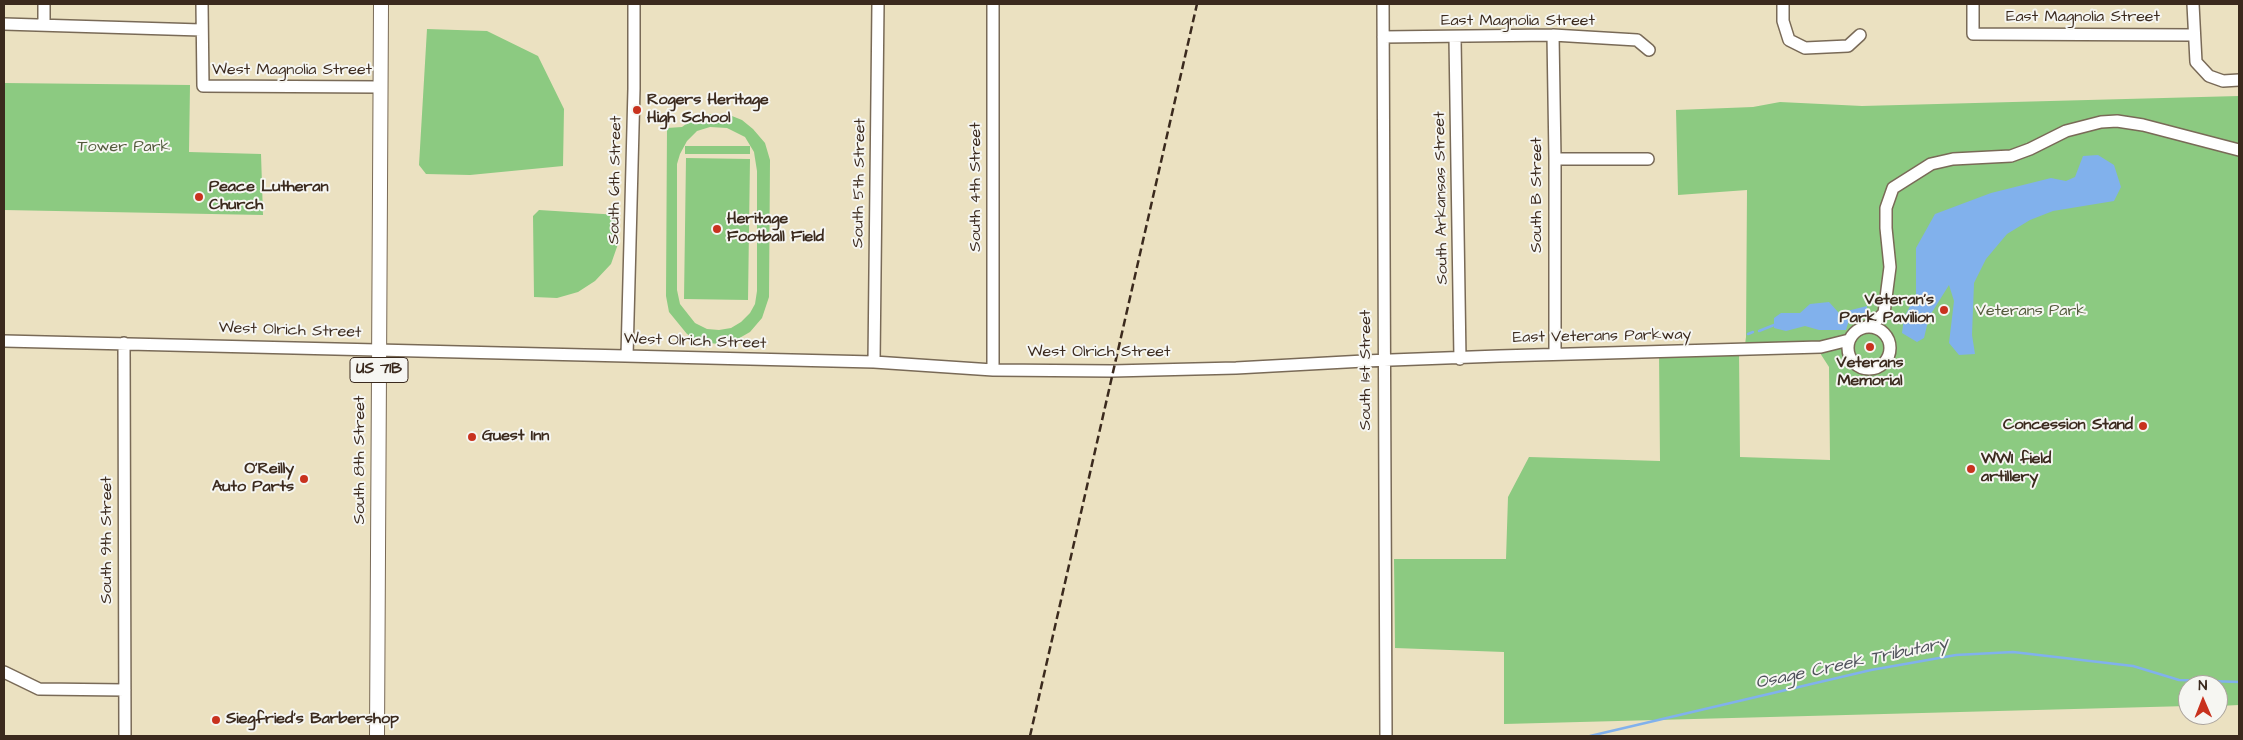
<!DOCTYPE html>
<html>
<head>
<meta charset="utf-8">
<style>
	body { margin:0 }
	#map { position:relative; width:2243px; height:740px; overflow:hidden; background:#ebe1c1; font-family:"Architects Daughter",sans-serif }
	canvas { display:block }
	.frame { position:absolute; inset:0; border:5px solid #3b2a1e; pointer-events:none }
	.north { position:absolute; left:2178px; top:675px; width:50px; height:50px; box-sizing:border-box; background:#f6f6f2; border:1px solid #aba49d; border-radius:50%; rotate:359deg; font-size:14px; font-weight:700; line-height:20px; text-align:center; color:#3b2a1e }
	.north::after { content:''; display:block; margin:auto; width:18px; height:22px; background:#c8321e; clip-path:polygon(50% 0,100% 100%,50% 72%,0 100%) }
</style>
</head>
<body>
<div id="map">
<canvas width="2243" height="740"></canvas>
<div class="frame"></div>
<div class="north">N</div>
</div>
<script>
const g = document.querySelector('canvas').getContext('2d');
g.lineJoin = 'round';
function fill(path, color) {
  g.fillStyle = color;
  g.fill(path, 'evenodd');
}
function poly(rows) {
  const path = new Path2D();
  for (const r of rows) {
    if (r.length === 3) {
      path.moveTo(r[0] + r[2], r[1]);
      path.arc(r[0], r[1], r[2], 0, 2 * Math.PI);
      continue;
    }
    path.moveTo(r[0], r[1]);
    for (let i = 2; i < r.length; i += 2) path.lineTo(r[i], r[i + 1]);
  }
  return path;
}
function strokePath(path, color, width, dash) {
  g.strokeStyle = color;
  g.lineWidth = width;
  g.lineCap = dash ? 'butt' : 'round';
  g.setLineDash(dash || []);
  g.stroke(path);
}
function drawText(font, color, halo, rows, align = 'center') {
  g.font = font + ' "Architects Daughter",sans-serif';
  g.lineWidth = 4;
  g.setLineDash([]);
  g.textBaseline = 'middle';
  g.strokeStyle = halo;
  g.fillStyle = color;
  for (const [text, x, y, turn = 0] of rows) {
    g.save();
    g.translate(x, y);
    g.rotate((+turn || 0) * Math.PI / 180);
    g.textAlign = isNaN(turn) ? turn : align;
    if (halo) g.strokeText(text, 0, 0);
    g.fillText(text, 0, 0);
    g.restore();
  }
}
const green = poly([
	[427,29,487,31,538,56,564,109,563,166,470,175,426,174,419,165],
	[4,83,190,85,189,152,261,154,263,215,4,210],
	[2239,96,2239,705,2218,706,2218,685,2188,685,2188,706,1504,724,1504,652,1395,648,1394,559,1506,559,1508,497,1529,457,1660,461,1659,351,1739,350,1740,457,1830,460,1829,367,1820,353,1744,353,1746,337,1747,190,1678,195,1676,110,1753,107,1780,102,1862,106],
	[709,114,727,114,742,120,753,129,765,143,770,160,769,297,762,318,750,332,736,340,718,344,701,342,687,334,669,312,666,296,667,128,682,127,693,119],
	[710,127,727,128,745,137,754,152,757,171,757,291,755,304,750,313,741,322,731,328,719,330,707,329,695,323,680,304,677,290,677,164,680,154,687,141,697,131],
	[685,146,750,146,750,154,685,154],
	[686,158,750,159,748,300,684,299],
	[539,210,619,215,618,244,611,264,595,281,578,292,557,298,534,297,533,216]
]);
const water = poly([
	[2098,155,2114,165,2121,187,2114,201,2053,211,2030,220,2007,234,1986,259,1974,283,1972,335,1975,354,1959,355,1949,343,1954,301,1949,285,1929,317,1924,338,1917,342,1902,333,1904,318,1916,294,1916,248,1935,214,1991,193,2051,178,2066,181,2075,177,2083,156],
	[1829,302,1839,313,1867,306,1867,313,1860,320,1849,320,1846,330,1819,330,1805,326,1786,331,1774,328,1774,318,1781,313,1800,313,1810,304]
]);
const stream = poly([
	[1759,331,1774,325],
	[1748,334,1753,332],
	[1590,736,1871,670,1956,655,2013,652,2133,666,2179,680,2239,682]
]);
const minor = poly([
	[202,4,203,86,380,87],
	[1383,4,1386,736],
	[1783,4,1783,21,1789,40,1805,48,1848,46,1860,35],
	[1973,4,1973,34,2193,35],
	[2193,4,2196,62,2209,76,2223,81,2239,80],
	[4,24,201,30],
	[44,24,44,4],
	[1553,35,1555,159,1555,354],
	[1383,37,1553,35,1637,40,1649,50],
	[1455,38,1460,359],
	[1555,159,1648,159],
	[1869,348,21],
	[1866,327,1875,322,1884,313,1890,267,1886,228,1886,208,1893,188,1931,164,1953,159,2011,156,2030,149,2066,131,2101,122,2117,121,2143,125,2239,150],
	[4,341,874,362,993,370,1112,371,1236,368,1364,361,1499,356,1821,347,1849,340],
	[124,343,125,736],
	[627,356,634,89,634,4],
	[874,362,878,4],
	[993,370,993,4],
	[4,672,39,689,125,690]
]);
const major = poly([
	[377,736,381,4]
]);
const rail = poly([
	[1030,736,1197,4]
]);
const markers = [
	[637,110,5,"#c8321e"],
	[199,197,5,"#c8321e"],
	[717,229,5,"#c8321e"],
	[1944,310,5,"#c8321e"],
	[1870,347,5,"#c8321e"],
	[2143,426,5,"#c8321e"],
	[472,437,5,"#c8321e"],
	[1971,469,5,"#c8321e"],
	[304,479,5,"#c8321e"],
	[216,720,5,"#c8321e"]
];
const shields = [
	[379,370,58]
];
const shieldNames = [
	["US 71B",379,370]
];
const streetNames = [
	["East Magnolia Street",2083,18],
	["East Magnolia Street",1518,22],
	["West Magnolia Street",292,71],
	["South 6th Street",616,180,-89],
	["South 5th Street",860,183,-89],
	["South 4th Street",977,187,-90],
	["South B Street",1538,195,-90],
	["South Arkansas Street",1442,198,-91],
	["West Olrich Street",290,331,2],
	["East Veterans Parkway",1602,337,-1],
	["West Olrich Street",695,342,2],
	["West Olrich Street",1099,353],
	["South 1st Street",1367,370,-90],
	["South 8th Street",361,460,-90],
	["South 9th Street",108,540,-90]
];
const poiNames = [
	["Rogers Heritage",647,101],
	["High School",647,119],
	["Peace Lutheran",209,188],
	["Church",209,206],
	["Heritage",727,220],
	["Football Field",727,238],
	["Veteran's",1934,301,"right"],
	["Park Pavilion",1934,319,"right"],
	["Veterans",1870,364,"center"],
	["Memorial",1870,382,"center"],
	["Concession Stand",2133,426,"right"],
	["Guest Inn",482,437],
	["WWI field",1981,460],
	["artillery",1981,478],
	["O'Reilly",294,470,"right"],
	["Auto Parts",294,488,"right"],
	["Siegfried’s Barbershop",226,720]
];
const parkNames = [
	["Tower Park",124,148],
	["Veterans Park",2031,312]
];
const waterNames = [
	["Osage Creek Tributary",1852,664,-12]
];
fill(green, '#8cca81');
fill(water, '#81b1ec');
strokePath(stream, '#81b1ec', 2.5);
strokePath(minor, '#796a57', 14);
strokePath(major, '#796a57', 16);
strokePath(minor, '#fff', 11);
strokePath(major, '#fff', 14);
strokePath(rail, '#3b2a1e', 2.5, [8, 4]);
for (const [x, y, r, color] of markers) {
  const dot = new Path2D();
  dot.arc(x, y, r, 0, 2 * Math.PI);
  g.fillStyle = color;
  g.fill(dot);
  strokePath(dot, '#f6f6f2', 2);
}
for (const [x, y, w] of shields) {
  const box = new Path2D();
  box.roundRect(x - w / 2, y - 12.5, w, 25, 4);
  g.fillStyle = '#f6f6f2';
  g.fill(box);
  strokePath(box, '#3b2a1e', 1);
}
drawText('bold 15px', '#3b2a1e', null, shieldNames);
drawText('16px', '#3b2a1e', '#f6f6f2', streetNames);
drawText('bold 16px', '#3b2a1e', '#f6f6f2', poiNames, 'left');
drawText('16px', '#535a3c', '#f6f6f2', parkNames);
drawText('italic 18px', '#50525c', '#f6f6f2', waterNames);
</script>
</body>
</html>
